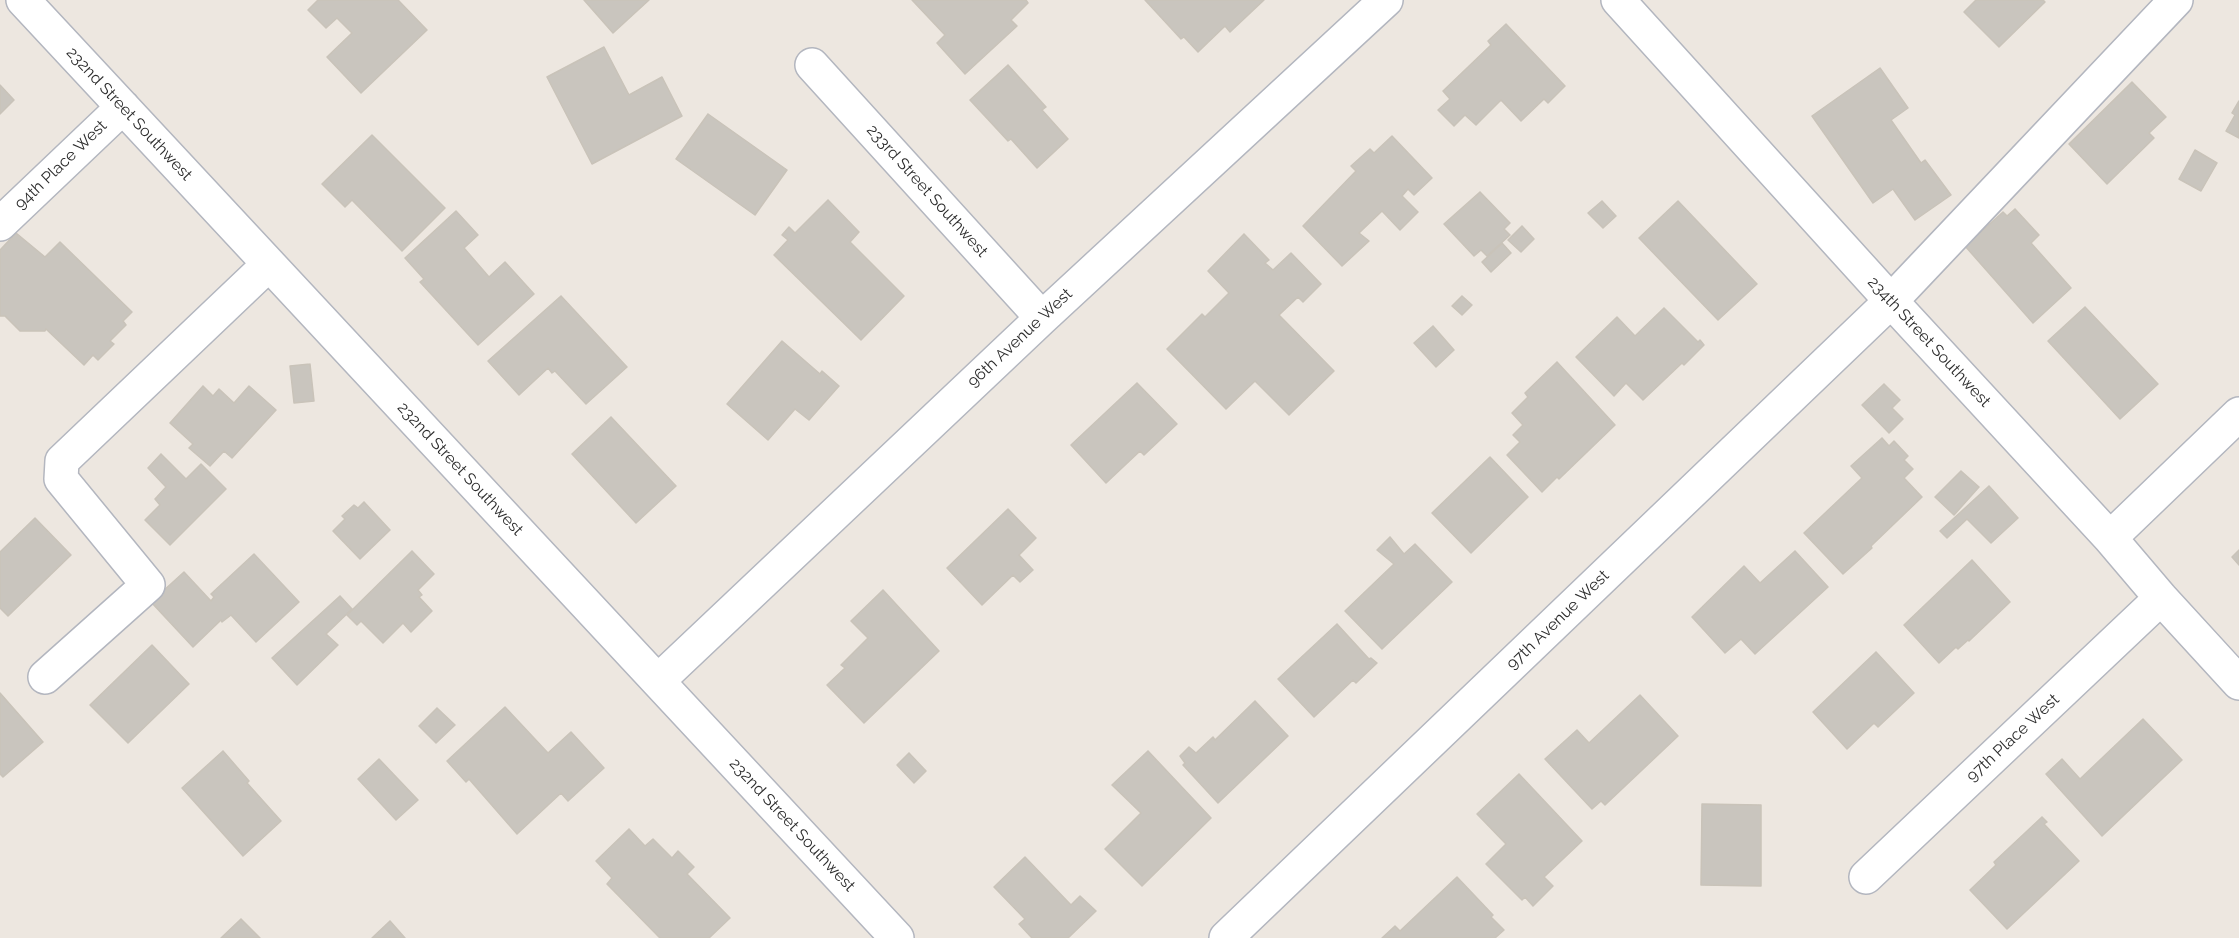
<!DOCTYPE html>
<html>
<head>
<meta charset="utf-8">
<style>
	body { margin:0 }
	canvas { display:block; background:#ede7e0 }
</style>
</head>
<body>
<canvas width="2239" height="938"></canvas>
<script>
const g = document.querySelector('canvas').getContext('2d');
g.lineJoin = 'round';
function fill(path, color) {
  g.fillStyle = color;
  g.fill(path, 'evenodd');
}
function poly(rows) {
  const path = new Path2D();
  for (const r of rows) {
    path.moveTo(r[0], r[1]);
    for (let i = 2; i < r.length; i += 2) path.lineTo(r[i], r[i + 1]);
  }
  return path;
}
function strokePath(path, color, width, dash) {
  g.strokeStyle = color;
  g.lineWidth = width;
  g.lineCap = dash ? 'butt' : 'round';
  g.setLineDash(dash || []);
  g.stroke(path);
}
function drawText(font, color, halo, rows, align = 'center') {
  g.font = font + ' Raleway,sans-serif';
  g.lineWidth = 6;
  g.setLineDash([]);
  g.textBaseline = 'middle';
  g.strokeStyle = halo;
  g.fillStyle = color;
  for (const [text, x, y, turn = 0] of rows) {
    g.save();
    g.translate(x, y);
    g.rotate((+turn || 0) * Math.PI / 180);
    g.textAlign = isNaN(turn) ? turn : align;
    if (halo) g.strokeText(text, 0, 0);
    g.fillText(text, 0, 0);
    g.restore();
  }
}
const building = poly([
	[318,0,398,0,427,30,361,93,327,57,352,33,337,18,326,28,308,10,318,0],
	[584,0,649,0,613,33,584,0],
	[912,0,1026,0,1028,3,1011,20,1017,26,965,74,937,43,945,35,912,0],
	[1145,0,1264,0,1230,32,1225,26,1198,52,1184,37,1181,39,1145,0],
	[1976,0,2043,0,2045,2,1999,47,1964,12,1976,0],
	[1506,24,1565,86,1548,103,1544,99,1521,121,1501,100,1476,125,1465,115,1454,126,1438,110,1450,99,1443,91,1491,45,1488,41,1506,24],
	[604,47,629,95,662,77,682,116,592,164,547,77,604,47],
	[1008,65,1046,107,1042,110,1068,139,1037,168,1011,139,1008,141,970,100,1008,65],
	[1880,68,1908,108,1891,120,1921,163,1925,160,1951,195,1915,220,1893,189,1873,203,1812,116,1880,68],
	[2132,82,2166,117,2149,133,2154,138,2107,184,2069,144,2132,82],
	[0,85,14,100,0,114,0,85],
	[2239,101,2239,138,2226,131,2235,115,2232,113,2239,101],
	[708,114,787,170,755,215,676,159,708,114],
	[372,135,445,208,402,251,352,200,345,207,322,184,372,135],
	[1392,136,1432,178,1414,195,1408,189,1402,196,1418,212,1400,230,1382,211,1359,233,1369,241,1342,266,1303,226,1356,171,1351,166,1370,149,1374,153,1392,136],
	[2195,150,2217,163,2201,191,2179,179,2195,150],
	[1480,192,1510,223,1504,229,1510,235,1487,256,1481,250,1474,256,1444,224,1480,192],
	[828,200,859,232,850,242,904,296,861,340,774,255,788,240,782,235,789,227,795,233,828,200],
	[1602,201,1616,216,1603,228,1588,213,1602,201],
	[1678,201,1757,284,1718,320,1639,238,1678,201],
	[2015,209,2039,235,2031,243,2071,288,2033,323,1965,246,2003,212,2007,216,2015,209],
	[456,211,478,235,464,248,489,277,505,262,534,294,478,345,420,282,424,279,405,258,456,211],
	[1522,226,1534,239,1521,252,1508,240,1522,226],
	[16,233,45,257,60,242,132,312,123,321,126,325,110,341,114,344,98,360,93,355,84,365,46,329,45,331,20,331,5,316,0,316,0,250,16,233],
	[1244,234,1269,260,1265,263,1273,270,1291,253,1321,284,1303,302,1298,297,1279,315,1334,371,1289,415,1255,381,1226,409,1167,349,1202,314,1205,317,1229,293,1208,271,1244,234],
	[1502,243,1511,253,1491,272,1482,262,1502,243],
	[561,296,627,367,586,404,555,371,552,373,548,368,519,395,488,361,561,296],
	[1462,296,1472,305,1462,315,1452,306,1462,296],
	[2085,307,2158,384,2120,419,2048,341,2085,307],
	[1664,308,1698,342,1700,340,1704,345,1684,365,1682,363,1643,400,1626,383,1614,396,1576,357,1617,317,1635,336,1664,308],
	[1433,326,1454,350,1436,367,1414,343,1433,326],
	[782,341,820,374,822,371,839,386,809,420,795,409,768,440,727,404,782,341],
	[1557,362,1615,425,1559,479,1557,477,1542,492,1507,455,1520,442,1513,435,1523,425,1512,413,1528,397,1525,393,1557,362],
	[310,364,314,401,294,403,290,366,310,364],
	[1137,383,1177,424,1144,455,1140,451,1106,483,1071,445,1137,383],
	[1884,384,1900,400,1892,408,1903,419,1889,433,1862,405,1884,384],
	[203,386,213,396,219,389,234,403,249,386,276,410,232,458,224,451,210,466,189,448,193,444,170,423,203,386],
	[611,417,676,486,636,523,572,454,611,417],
	[1882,438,1889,446,1894,441,1908,456,1904,460,1913,469,1904,478,1922,497,1871,546,1872,548,1843,574,1804,533,1862,478,1851,466,1882,438],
	[161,454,186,479,201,464,226,489,170,545,145,520,160,505,155,499,166,487,148,468,161,454],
	[1490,457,1528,497,1471,553,1432,513,1490,457],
	[1961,471,1979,487,1954,515,1935,497,1961,471],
	[1989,486,2018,518,1991,543,1967,519,1947,538,1940,531,1989,486],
	[364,502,390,530,360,559,333,531,345,519,342,516,354,505,358,508,364,502],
	[1008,509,1036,538,1019,555,1033,570,1020,582,1013,575,982,605,947,568,1008,509],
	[35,518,71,555,8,616,0,608,0,552,35,518],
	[1390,537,1404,554,1415,544,1452,582,1382,649,1345,611,1394,564,1377,550,1390,537],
	[2239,550,2239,565,2232,557,2239,550],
	[412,551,434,574,418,590,422,595,419,597,432,611,411,632,403,623,383,643,361,621,357,625,347,615,412,551],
	[1795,551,1828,587,1755,654,1741,639,1725,653,1692,617,1744,566,1760,583,1795,551],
	[254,554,299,602,256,642,231,615,222,622,221,620,193,647,151,602,184,572,211,601,214,597,211,594,254,554],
	[1972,560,2010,602,1969,641,1968,640,1958,649,1956,647,1939,663,1904,625,1972,560],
	[883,590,939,651,864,723,827,685,845,668,841,665,868,638,851,621,883,590],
	[340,596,352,609,326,634,338,645,297,685,272,658,340,596],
	[1337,624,1369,659,1371,658,1377,663,1356,683,1353,680,1314,717,1278,679,1337,624],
	[152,645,189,684,128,743,90,705,152,645],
	[1876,652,1914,693,1878,727,1874,723,1847,749,1813,712,1876,652],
	[0,693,43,742,3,777,0,774,0,693],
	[1640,695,1678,736,1605,805,1601,801,1592,809,1545,759,1577,730,1589,743,1640,695],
	[1255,701,1288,736,1218,803,1183,765,1185,763,1180,756,1189,747,1196,753,1213,737,1215,740,1255,701],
	[505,707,548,753,571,732,604,768,568,801,561,793,517,834,469,779,466,782,447,761,505,707],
	[437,708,455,725,436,743,419,726,437,708],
	[2143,719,2182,760,2102,836,2046,774,2062,759,2080,779,2143,719],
	[223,751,249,781,247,783,281,821,243,856,182,788,223,751],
	[1148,751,1211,818,1142,886,1105,849,1141,813,1112,785,1148,751],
	[909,753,926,771,914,783,897,765,909,753],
	[379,759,418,800,396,820,358,779,379,759],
	[1519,774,1582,841,1544,877,1553,886,1533,906,1525,897,1522,900,1486,864,1506,844,1477,814,1519,774],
	[1702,804,1761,805,1761,886,1701,885,1702,804],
	[2042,817,2047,822,2044,824,2079,861,2007,929,1970,890,1996,865,1994,862,2042,817],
	[629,829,645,846,653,839,672,858,678,851,694,867,687,874,730,918,709,938,660,938,607,884,612,878,596,861,629,829],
	[1025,857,1071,905,1080,896,1096,911,1068,938,1032,938,1019,924,1025,919,994,887,1025,857],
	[1457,877,1493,915,1491,917,1504,930,1495,938,1382,938,1395,926,1400,931,1457,877],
	[241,919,260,938,221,938,241,919],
	[390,921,405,938,372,938,390,921]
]);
const minor = poly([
	[23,0,897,938],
	[1618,0,1891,301,2110,538,2161,598,2239,683],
	[812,65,1042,318],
	[0,224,123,107],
	[2110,538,2239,414],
	[45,677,148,585,61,479,62,461,269,264],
	[658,681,1042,318,1386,0],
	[1866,877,2161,598],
	[1226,938,1891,301,2176,0]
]);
const streetNames = [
	["232nd Street Southwest",129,114,47],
	["94th Place West",61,165,-44],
	["233rd Street Southwest",927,191,48],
	["96th Avenue West",1020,338,-43],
	["234th Street Southwest",1929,342,47],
	["232nd Street Southwest",460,469,47],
	["97th Avenue West",1558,620,-44],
	["97th Place West",2013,738,-43],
	["232nd Street Southwest",792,825,47]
];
fill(building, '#c9c5be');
strokePath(building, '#c9c3b9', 1.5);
strokePath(minor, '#b3b6bf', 36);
strokePath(minor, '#fff', 33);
drawText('16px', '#2c2c2c', '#fff', streetNames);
</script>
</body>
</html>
